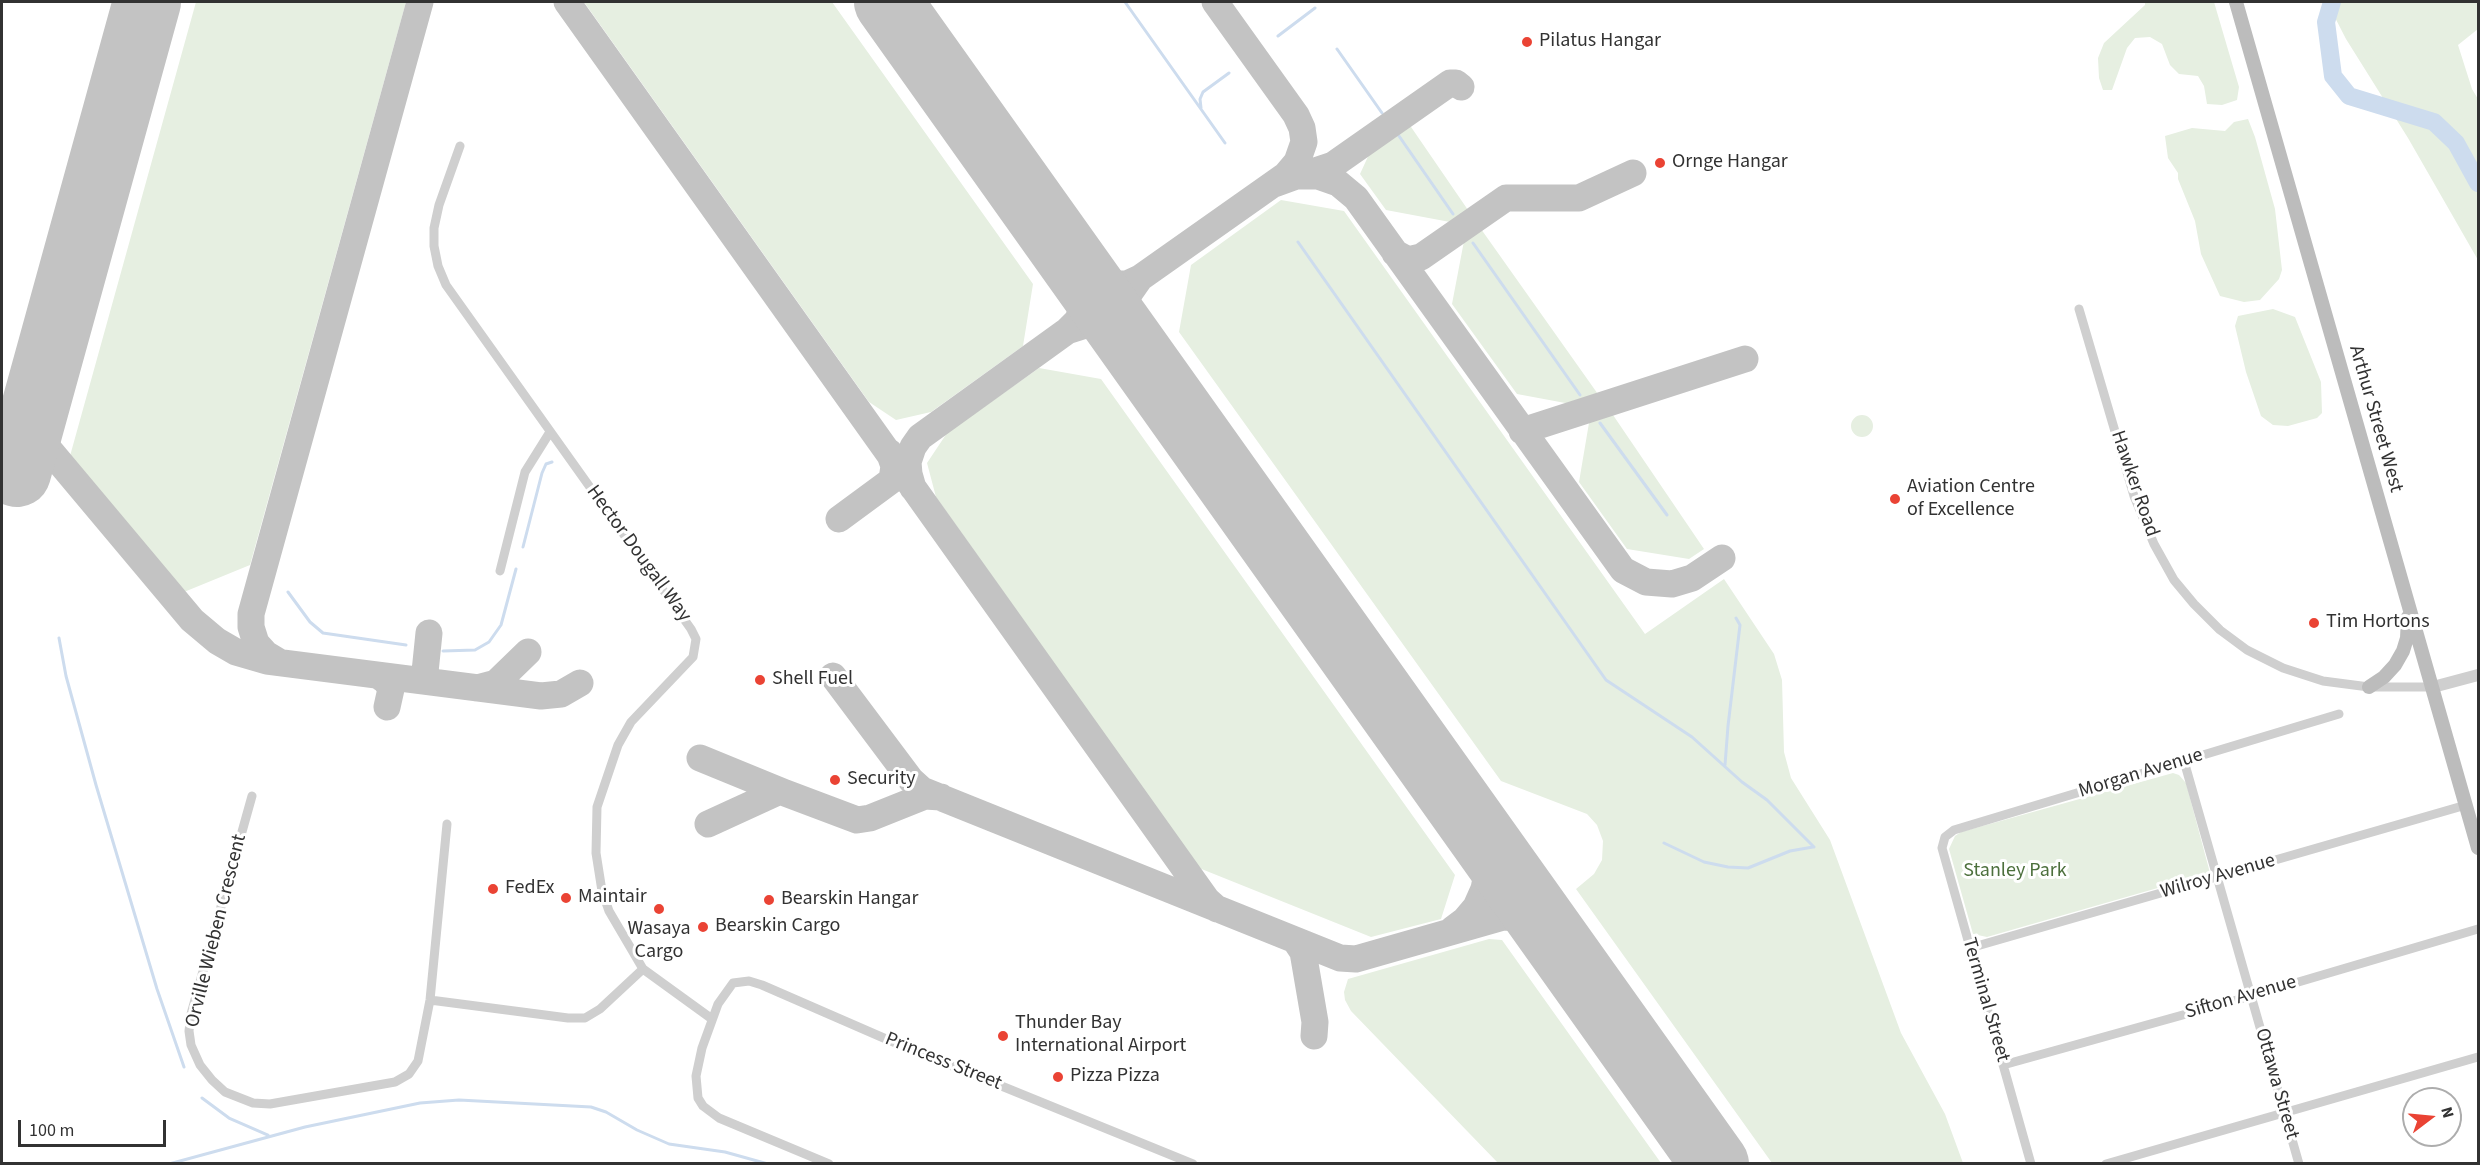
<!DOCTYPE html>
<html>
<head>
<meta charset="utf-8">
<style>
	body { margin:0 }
	#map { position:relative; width:2480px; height:1165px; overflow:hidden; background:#fff; font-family:"Source Sans 3",sans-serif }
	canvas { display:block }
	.frame { position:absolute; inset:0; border:3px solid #323232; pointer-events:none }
	.north { position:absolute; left:2402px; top:1087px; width:60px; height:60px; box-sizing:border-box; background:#fff; border:2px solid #adadad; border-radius:50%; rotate:74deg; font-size:16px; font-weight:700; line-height:24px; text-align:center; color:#323232 }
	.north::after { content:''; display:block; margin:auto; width:21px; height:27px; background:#ea4334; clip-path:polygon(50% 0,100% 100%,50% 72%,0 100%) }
	.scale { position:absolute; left:18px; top:1120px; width:148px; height:27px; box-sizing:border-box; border:3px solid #323232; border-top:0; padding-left:8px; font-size:18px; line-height:21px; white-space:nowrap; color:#323232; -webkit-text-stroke:4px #fff; paint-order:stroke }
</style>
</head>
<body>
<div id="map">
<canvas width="2480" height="1165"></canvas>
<div class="frame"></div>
<div class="north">N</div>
<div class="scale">100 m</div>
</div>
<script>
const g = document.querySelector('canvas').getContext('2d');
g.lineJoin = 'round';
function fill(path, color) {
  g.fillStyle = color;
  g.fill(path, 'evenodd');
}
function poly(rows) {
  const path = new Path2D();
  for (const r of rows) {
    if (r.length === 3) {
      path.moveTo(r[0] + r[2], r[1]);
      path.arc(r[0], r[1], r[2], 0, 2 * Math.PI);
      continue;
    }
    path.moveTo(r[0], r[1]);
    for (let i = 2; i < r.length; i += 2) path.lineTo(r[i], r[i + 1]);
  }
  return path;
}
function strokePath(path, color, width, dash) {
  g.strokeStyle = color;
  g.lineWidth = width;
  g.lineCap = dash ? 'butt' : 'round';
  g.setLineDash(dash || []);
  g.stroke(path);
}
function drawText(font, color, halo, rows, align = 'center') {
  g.font = font + ' "Source Sans 3",sans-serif';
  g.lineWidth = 6;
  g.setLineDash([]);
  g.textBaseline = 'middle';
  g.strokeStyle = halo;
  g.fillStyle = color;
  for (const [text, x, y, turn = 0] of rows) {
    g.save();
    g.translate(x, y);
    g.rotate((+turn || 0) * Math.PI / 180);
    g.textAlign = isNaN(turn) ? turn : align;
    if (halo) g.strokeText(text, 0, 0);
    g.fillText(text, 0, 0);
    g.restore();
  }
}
const green = poly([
	[196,2,406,2,250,565,184,592,70,456],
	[584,2,832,2,1033,284,1023,346,931,412,896,420,869,402],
	[2145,2,2214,2,2239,87,2237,100,2222,105,2207,104,2204,86,2198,76,2179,74,2170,65,2162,44,2150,37,2135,38,2127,48,2112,90,2103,90,2099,78,2098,58,2104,43,2145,5],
	[2327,2,2478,2,2478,29,2458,45,2472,89,2478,99,2478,260,2408,138,2346,39],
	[2248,119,2255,137,2275,209,2282,270,2279,279,2260,300,2244,302,2220,296,2201,254,2195,221,2178,179,2178,173,2168,158,2165,136,2192,128,2225,131,2234,122],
	[1409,124,1468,210,1450,222,1386,210,1360,174,1371,150],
	[1281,200,1344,211,1645,634,1724,579,1774,654,1782,680,1784,752,1791,778,1830,840,1901,1033,1945,1114,1963,1163,1772,1163,1576,889,1594,874,1602,860,1603,841,1597,825,1587,814,1501,781,1179,332,1191,265],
	[1481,229,1600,397,1576,405,1517,394,1452,304,1464,241],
	[2273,309,2295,317,2321,382,2322,413,2317,418,2288,426,2273,425,2261,416,2246,372,2235,326,2238,316],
	[1039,368,1101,379,1455,875,1441,919,1371,937,1199,868,936,497,927,463,947,433],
	[1608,411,1613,415,1704,549,1689,559,1627,549,1579,482,1590,417],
	[1862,426,11],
	[2173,773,2179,775,2186,783,2210,873,1987,937,1973,934,1949,849,1955,836,1961,832],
	[1489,939,1502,940,1661,1163,1498,1163,1351,1011,1345,1000,1344,992,1348,979]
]);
const stream = poly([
	[1125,2,1225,143],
	[1278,36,1315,8],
	[1337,49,1382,113],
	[1201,108,1200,99,1203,92,1229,73],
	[1399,136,1453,214],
	[1298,242,1606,680,1692,737,1742,782,1767,800,1814,847],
	[1473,243,1580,395],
	[1600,423,1667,515],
	[523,547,542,473,546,464,552,462],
	[288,592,310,622,323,633,406,645],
	[59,638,66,676,96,785,157,989,184,1067],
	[443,651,475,650,489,642,501,625,516,569],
	[1725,765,1728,726,1740,625,1736,618],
	[1664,843,1704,862,1728,867,1748,868,1790,851,1813,847],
	[202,1098,229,1118,268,1135],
	[169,1164,305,1127,420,1103,459,1100,591,1107,606,1112,637,1130,669,1144,725,1152,768,1164]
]);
const river = poly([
	[2332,2,2326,22,2333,76,2349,96,2434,122,2456,143,2478,183]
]);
const taxiway = poly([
	[567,2,1207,900,1217,909],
	[1303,175,1333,165,1450,83,1456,83,1461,87],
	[1274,184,1296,176,1318,176,1338,183,1356,198,1623,570,1646,582,1672,584,1692,578,1722,558],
	[1023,196,1082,279,1085,297,1082,311,1077,321,1067,331],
	[1395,253,1408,260,1421,257,1506,198,1579,198,1633,173],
	[1075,259,1089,276,1104,284,1127,284,1140,278],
	[62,322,36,414,37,427,41,440,192,620,217,641,236,652,267,661,541,696,561,694,580,683],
	[1184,414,1126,330,1123,313,1126,298,1140,278,1286,175,1297,162,1304,142,1302,128,1296,115,1215,2],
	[1522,431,1745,359],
	[913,488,909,474,908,462,913,447,920,437,1067,331,1089,324,1105,326,1120,335,1132,350],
	[839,519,892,480,894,466,889,452],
	[429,633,425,672,428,678,434,682],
	[281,663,266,654,256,643,251,627,251,614,420,2],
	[379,676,386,681,391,689,387,707],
	[833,676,911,780,922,790,1340,958,1356,959,1503,917,1525,918,1542,927,1549,935,1601,1009],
	[477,688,496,683,528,652],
	[700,758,783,792],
	[708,824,780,791,857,820,870,818,925,796,941,797],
	[1453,929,1465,920,1476,907,1484,889,1487,874,1485,856,1480,841,1457,808],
	[1295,940,1303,952,1315,1022,1314,1036]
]);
const runway = poly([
	[888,2,1715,1164],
	[17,473,147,2]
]);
const minor = poly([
	[460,146,439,205,434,228,434,246,438,266,446,285,691,629,696,639,693,657,631,722,618,745,597,807,596,853,602,891,609,911,643,969,712,1019],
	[2079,309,2134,496,2154,544,2174,580,2194,604,2220,630,2247,650,2283,668,2323,681,2369,687,2433,687],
	[500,571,525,472,550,432],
	[2184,761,2299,1164],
	[252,796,191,1014,189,1031,191,1045,200,1065,212,1080,225,1092,253,1103,270,1104,395,1082,409,1074,418,1061,430,1000,447,824],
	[1970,948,2466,805],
	[430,1000,568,1018,585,1018,600,1009,643,969],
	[2003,1065,2251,996,2478,929],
	[829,1164,719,1118,703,1106,698,1098,696,1076,702,1048,718,1004,733,983,749,981,762,985,886,1039,1193,1164],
	[2031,1164,1942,848,1945,837,1954,830,2339,714],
	[2106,1164,2478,1057]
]);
const tertiary = poly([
	[2433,687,2478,675]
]);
const secondary = poly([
	[2236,2,2478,848],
	[2369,687,2384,677,2395,665,2403,651,2407,638,2408,617]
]);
const markers = [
	[1527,42,6,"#ea4334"],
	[1660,163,6,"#ea4334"],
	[1895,499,6,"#ea4334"],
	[2314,623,6,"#ea4334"],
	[760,680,6,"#ea4334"],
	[835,780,6,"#ea4334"],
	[493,889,6,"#ea4334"],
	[566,898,6,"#ea4334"],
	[769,900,6,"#ea4334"],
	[659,909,6,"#ea4334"],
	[703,927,6,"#ea4334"],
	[1003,1036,6,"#ea4334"],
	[1058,1077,6,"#ea4334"]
];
const poiNames = [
	["Pilatus Hangar",1539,42],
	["Ornge Hangar",1672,163],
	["Aviation Centre",1907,488],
	["of Excellence",1907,511],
	["Tim Hortons",2326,623],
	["Shell Fuel",772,680],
	["Security",847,780],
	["FedEx",505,889],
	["Maintair",578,898],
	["Bearskin Hangar",781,900],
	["Bearskin Cargo",715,927],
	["Wasaya",659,930,"center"],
	["Cargo",659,953,"center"],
	["Thunder Bay",1015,1024],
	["International Airport",1015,1047],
	["Pizza Pizza",1070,1077]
];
const streetNames = [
	["Arthur Street West",2375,419,74],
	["Hawker Road",2134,484,71],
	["Hector Dougall Way",638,554,54],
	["Morgan Avenue",2141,774,-17],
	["Wilroy Avenue",2218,877,-16],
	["Orville Wieben Crescent",217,931,-76],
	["Sifton Avenue",2241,998,-16],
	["Terminal Street",1985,1000,74],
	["Princess Street",943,1062,22],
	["Ottawa Street",2276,1084,74]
];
const parkNames = [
	["Stanley Park",2015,872]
];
fill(green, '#e6efe1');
strokePath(stream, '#cddcee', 3);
strokePath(river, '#cddcee', 18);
strokePath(taxiway, '#c3c3c3', 27);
strokePath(runway, '#c3c3c3', 68);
strokePath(minor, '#cfcfcf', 9);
strokePath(tertiary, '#cfcfcf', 12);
strokePath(secondary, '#bcbcbc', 14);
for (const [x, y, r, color] of markers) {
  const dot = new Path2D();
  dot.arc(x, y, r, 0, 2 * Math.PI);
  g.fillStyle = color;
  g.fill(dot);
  strokePath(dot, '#fff', 2);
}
drawText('20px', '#323232', '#fff', poiNames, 'left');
drawText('20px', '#323232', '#fff', streetNames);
drawText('20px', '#4d703d', '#fff', parkNames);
</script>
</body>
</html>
